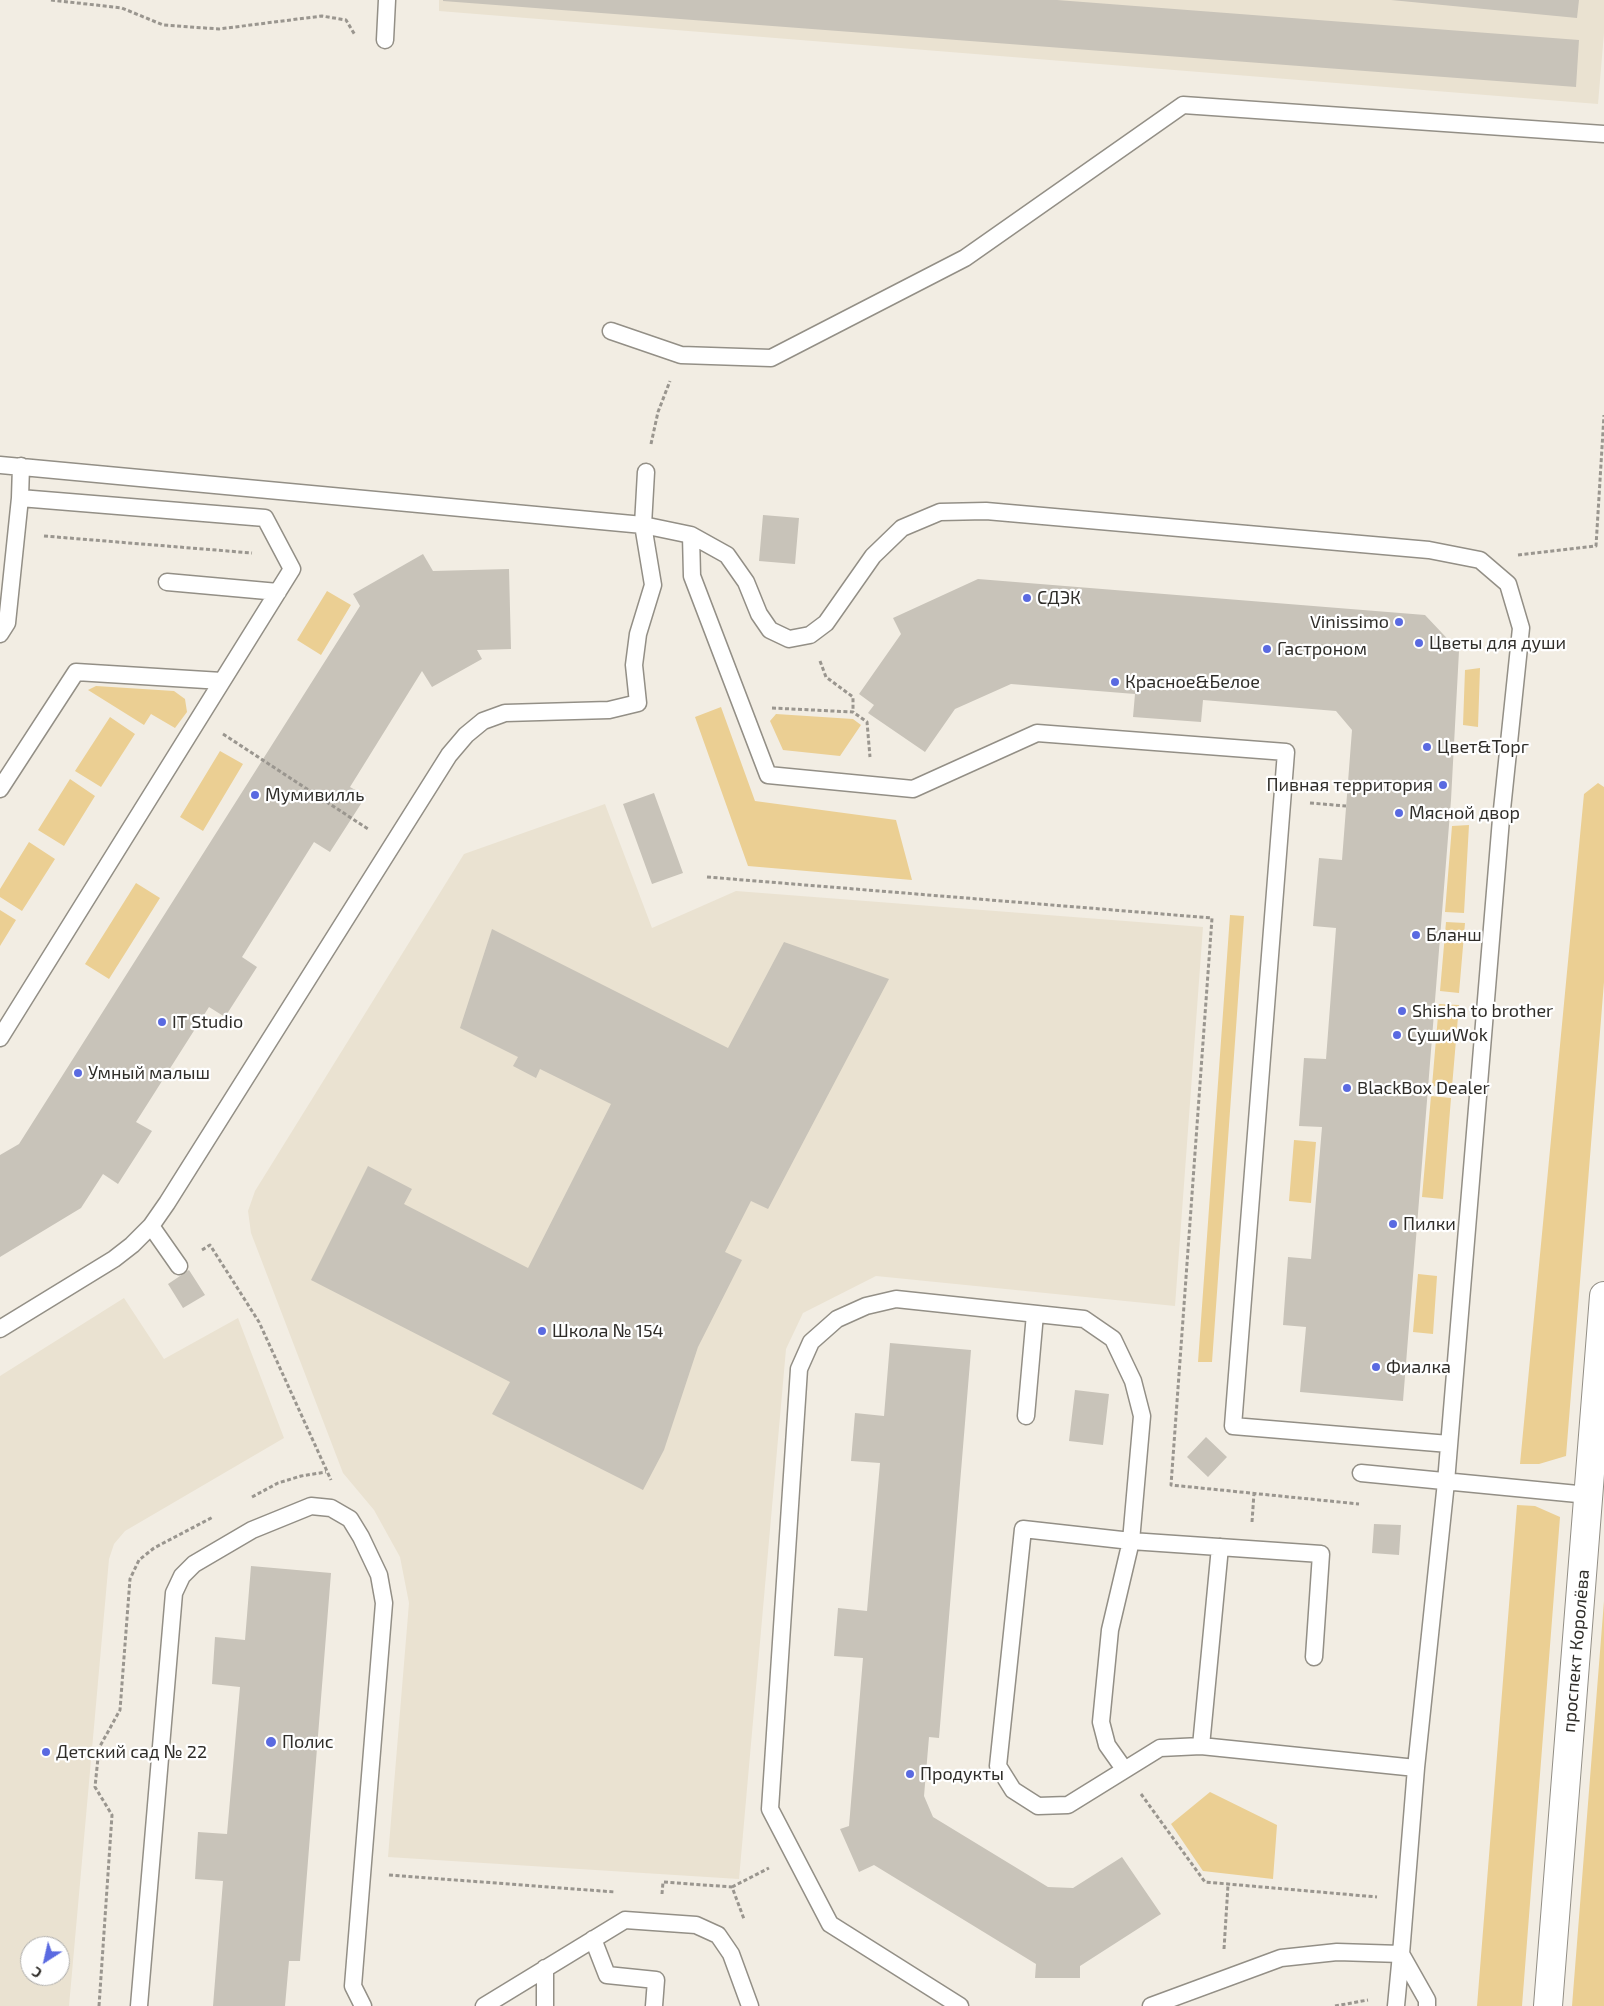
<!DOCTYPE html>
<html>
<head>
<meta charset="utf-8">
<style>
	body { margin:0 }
	#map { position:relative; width:1604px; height:2006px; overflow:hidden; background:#f2ede3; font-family:"Exo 2",sans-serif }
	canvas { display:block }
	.north { position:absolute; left:20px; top:1936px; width:50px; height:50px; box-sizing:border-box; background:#fff; border:1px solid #acaba9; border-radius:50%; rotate:215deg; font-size:14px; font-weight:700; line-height:20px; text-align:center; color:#2f2d29 }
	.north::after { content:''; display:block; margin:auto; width:18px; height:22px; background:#5a6ae1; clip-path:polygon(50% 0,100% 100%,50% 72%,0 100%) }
</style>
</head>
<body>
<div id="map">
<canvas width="1604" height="2006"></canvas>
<div class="north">С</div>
</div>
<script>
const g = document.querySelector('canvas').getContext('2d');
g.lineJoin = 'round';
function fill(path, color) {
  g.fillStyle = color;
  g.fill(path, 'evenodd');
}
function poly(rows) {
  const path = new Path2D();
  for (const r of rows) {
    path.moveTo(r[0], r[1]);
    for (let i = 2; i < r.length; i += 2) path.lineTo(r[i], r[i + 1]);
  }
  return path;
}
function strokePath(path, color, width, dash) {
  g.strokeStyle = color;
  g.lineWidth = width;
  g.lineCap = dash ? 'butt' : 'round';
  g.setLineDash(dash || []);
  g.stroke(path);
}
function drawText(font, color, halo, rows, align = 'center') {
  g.font = font + ' "Exo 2",sans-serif';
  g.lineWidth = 4.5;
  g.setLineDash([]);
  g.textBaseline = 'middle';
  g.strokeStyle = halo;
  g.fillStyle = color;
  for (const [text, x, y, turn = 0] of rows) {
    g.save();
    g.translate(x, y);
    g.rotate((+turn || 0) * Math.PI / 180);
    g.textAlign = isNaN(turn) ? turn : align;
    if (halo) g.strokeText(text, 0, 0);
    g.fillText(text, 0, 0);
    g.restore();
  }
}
const built = poly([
	[439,0,1604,0,1604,33,1598,104,439,11],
	[605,804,652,928,736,891,1203,927,1175,1306,876,1276,803,1313,786,1349,739,1879,388,1857,409,1603,400,1557,374,1510,343,1473,251,1233,248,1211,255,1191,464,854],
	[124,1298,164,1359,238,1318,284,1438,125,1531,114,1544,109,1559,69,2006,0,2006,0,1376],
	[30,1946,60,1946,60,1976,30,1976]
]);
const green = poly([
	[327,591,351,605,321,655,297,640],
	[1480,668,1478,727,1463,725,1465,670],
	[96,686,174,691,185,699,187,712,175,728,151,714,144,725,88,690],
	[721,707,755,801,896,820,912,880,748,866,695,717],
	[776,714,853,719,861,725,840,756,783,750,770,721],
	[110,717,135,734,101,787,75,771],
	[220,751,243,764,203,831,180,817],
	[70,779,95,796,64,846,38,830],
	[1598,783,1604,787,1604,982,1566,1456,1539,1464,1520,1464,1584,794],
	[1469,825,1464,913,1445,912,1452,826],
	[29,842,55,859,22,911,0,897,0,889],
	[136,883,160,898,109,979,85,964],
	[0,910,16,920,0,946],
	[1230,915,1244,916,1212,1362,1198,1362],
	[1446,922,1465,923,1459,993,1440,991],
	[1439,1004,1459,1005,1452,1087,1432,1086],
	[1431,1096,1451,1098,1443,1199,1422,1197],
	[1294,1140,1316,1142,1311,1203,1289,1201],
	[1418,1274,1437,1276,1433,1334,1413,1332],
	[1517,1505,1535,1506,1560,1517,1522,2006,1477,2006],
	[1604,1601,1604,2006,1572,2006],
	[1210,1792,1277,1825,1273,1879,1203,1871,1171,1824]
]);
const building = poly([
	[443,0,1057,0,1579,40,1576,87,443,1],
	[1391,0,1579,0,1577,18],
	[763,515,799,518,795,564,759,561],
	[423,554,433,571,509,569,511,649,477,650,482,659,432,687,422,671,350,787,366,796,330,852,314,842,242,957,257,967,225,1017,209,1007,136,1122,152,1131,118,1184,103,1174,81,1208,0,1257,0,1155,19,1144,360,606,353,594],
	[978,579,1425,615,1459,651,1451,800,1403,1401,1300,1392,1306,1327,1283,1325,1288,1257,1311,1259,1322,1127,1299,1126,1304,1058,1326,1059,1336,928,1313,926,1319,858,1342,860,1352,730,1336,711,1203,700,1201,722,1133,717,1135,694,1011,684,955,709,925,752,868,713,874,705,859,694,901,634,893,618],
	[654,793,683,873,652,884,623,804],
	[492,929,728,1048,784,942,889,979,768,1209,751,1201,725,1252,742,1260,698,1347,664,1450,643,1490,492,1414,510,1382,311,1280,368,1166,412,1189,404,1204,528,1268,611,1104,540,1069,536,1078,513,1066,518,1057,460,1028],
	[189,1270,205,1295,183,1308,168,1284],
	[890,1343,971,1350,939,1738,929,1737,924,1796,933,1817,1048,1887,1073,1888,1122,1857,1161,1914,1080,1966,1080,1978,1035,1978,1036,1964,874,1865,859,1872,840,1829,849,1826,863,1658,834,1656,838,1608,867,1611,880,1463,851,1461,855,1413,884,1416],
	[1075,1390,1109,1394,1103,1445,1069,1441],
	[1206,1437,1227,1457,1208,1477,1187,1457],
	[1374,1524,1401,1525,1399,1555,1372,1553],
	[251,1566,331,1573,300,1961,289,1961,285,2006,213,2006,223,1881,195,1879,198,1832,227,1834,240,1687,212,1684,215,1637,245,1640]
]);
const path = poly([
	[51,0,122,8,163,25,219,29,322,16,346,20,355,35],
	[651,444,658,412,670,381],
	[44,536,252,553],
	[1518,555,1596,546,1604,415],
	[820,661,826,677,853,697,853,712],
	[772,708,853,712,867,722,870,757],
	[223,734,368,829],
	[1310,803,1346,806],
	[1450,815,1473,817],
	[707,877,1212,918,1171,1485,1359,1504],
	[202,1250,210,1245,259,1322,331,1480],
	[252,1497,278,1483,301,1476,326,1472],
	[1252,1522,1254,1493],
	[1141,1794,1205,1882,1377,1897],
	[389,1875,615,1892],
	[732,1887,769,1868],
	[662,1894,663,1882,732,1887,744,1919],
	[1224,1949,1228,1885],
	[99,2006,112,1815,95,1787,99,1748,120,1710,130,1579,139,1560,154,1548,213,1517],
	[1335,2006,1368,2000]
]);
const service = poly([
	[385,40,387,0],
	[611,331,681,355,771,358,965,258,1183,105,1604,134],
	[0,465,643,525,691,535,727,555,746,582,759,614,770,630,789,639,810,635,826,623,873,556,902,528,940,512,986,511,1429,550,1480,560,1508,584,1521,628,1501,819,1446,1482,1416,1768,1401,1954,1427,2000,1427,2006],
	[691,535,692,576,768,775,913,789,1037,733,1286,752,1233,1426,1449,1444],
	[167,582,278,592],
	[0,634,7,623,20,498,21,466],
	[0,789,76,672,222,681],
	[0,1038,292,569,265,518,20,498],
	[151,1226,179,1266],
	[0,1329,114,1259,132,1245,151,1226,167,1203,449,755,466,735,483,721,505,713,609,710,638,703,634,665,638,634,653,585,643,525,646,472],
	[1026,1416,1035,1314],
	[1361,1473,1588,1495],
	[1201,1746,1220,1547],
	[1124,1769,1107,1745,1101,1722,1110,1630,1131,1541,1321,1554,1314,1657],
	[593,1939,607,1975,656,1980,654,2006],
	[139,2006,174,1593,182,1576,194,1564,252,1530,311,1506,331,1508,350,1519,361,1537,379,1575,384,1603,353,1986,363,2006],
	[484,2006,625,1920,696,1925,718,1935,731,1954,750,2006],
	[545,2006,545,1968],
	[960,2006,830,1924,770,1809,799,1369,811,1342,837,1319,866,1306,896,1299,1084,1319,1113,1339,1133,1381,1142,1416,1131,1541,1023,1529,998,1766,1013,1790,1038,1806,1068,1805,1160,1748,1201,1746,1416,1768],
	[1151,2006,1281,1958,1337,1952,1401,1954,1396,2006]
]);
const tertiary = poly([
	[1548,2006,1604,1296]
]);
const markers = [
	[1027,598,5,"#5a6ae1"],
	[1399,622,5,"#5a6ae1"],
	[1419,643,5,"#5a6ae1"],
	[1267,649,5,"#5a6ae1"],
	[1115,682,5,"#5a6ae1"],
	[1427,747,5,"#5a6ae1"],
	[1443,785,5,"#5a6ae1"],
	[255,795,5,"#5a6ae1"],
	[1399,813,5,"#5a6ae1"],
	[1416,935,5,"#5a6ae1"],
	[1402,1011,5,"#5a6ae1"],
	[162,1022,5,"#5a6ae1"],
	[1397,1035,5,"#5a6ae1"],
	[78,1073,5,"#5a6ae1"],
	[1347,1088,5,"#5a6ae1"],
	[1393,1224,5,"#5a6ae1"],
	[542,1331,5,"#5a6ae1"],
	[1376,1367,5,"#5a6ae1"],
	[271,1742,6,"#5a6ae1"],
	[46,1752,5,"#5a6ae1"],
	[910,1774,5,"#5a6ae1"]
];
const poiNames = [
	["СДЭК",1037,598],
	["Vinissimo",1389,622,"right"],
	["Цветы для души",1429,643],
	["Гастроном",1277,649],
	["Красное&Белое",1125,682],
	["Цвет&Торг",1437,747],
	["Пивная территория",1433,785,"right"],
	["Мумивилль",265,795],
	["Мясной двор",1409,813],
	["Бланш",1426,935],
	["Shisha to brother",1412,1011],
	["IT Studio",172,1022],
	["СушиWok",1407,1035],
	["Умный малыш",88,1073],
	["BlackBox Dealer",1357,1088],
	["Пилки",1403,1224],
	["Школа № 154",552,1331],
	["Фиалка",1386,1367],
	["Полис",282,1742],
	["Детский сад № 22",56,1752],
	["Продукты",920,1774]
];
const streetNames = [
	["проспект Королёва",1576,1651,-85]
];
fill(built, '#eae2d1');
fill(green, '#ebcf93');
fill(building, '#c8c3b9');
strokePath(service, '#938f86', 19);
strokePath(tertiary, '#938f86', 30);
strokePath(path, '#9a968f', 3, [4, 2.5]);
strokePath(service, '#fff', 16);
strokePath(tertiary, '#fff', 28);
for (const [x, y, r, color] of markers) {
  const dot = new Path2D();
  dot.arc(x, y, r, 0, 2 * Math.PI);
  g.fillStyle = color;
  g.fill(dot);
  strokePath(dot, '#fff', 2);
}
drawText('18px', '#2f2d29', '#fff', poiNames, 'left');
drawText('18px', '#2f2d29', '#fff', streetNames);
</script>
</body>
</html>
